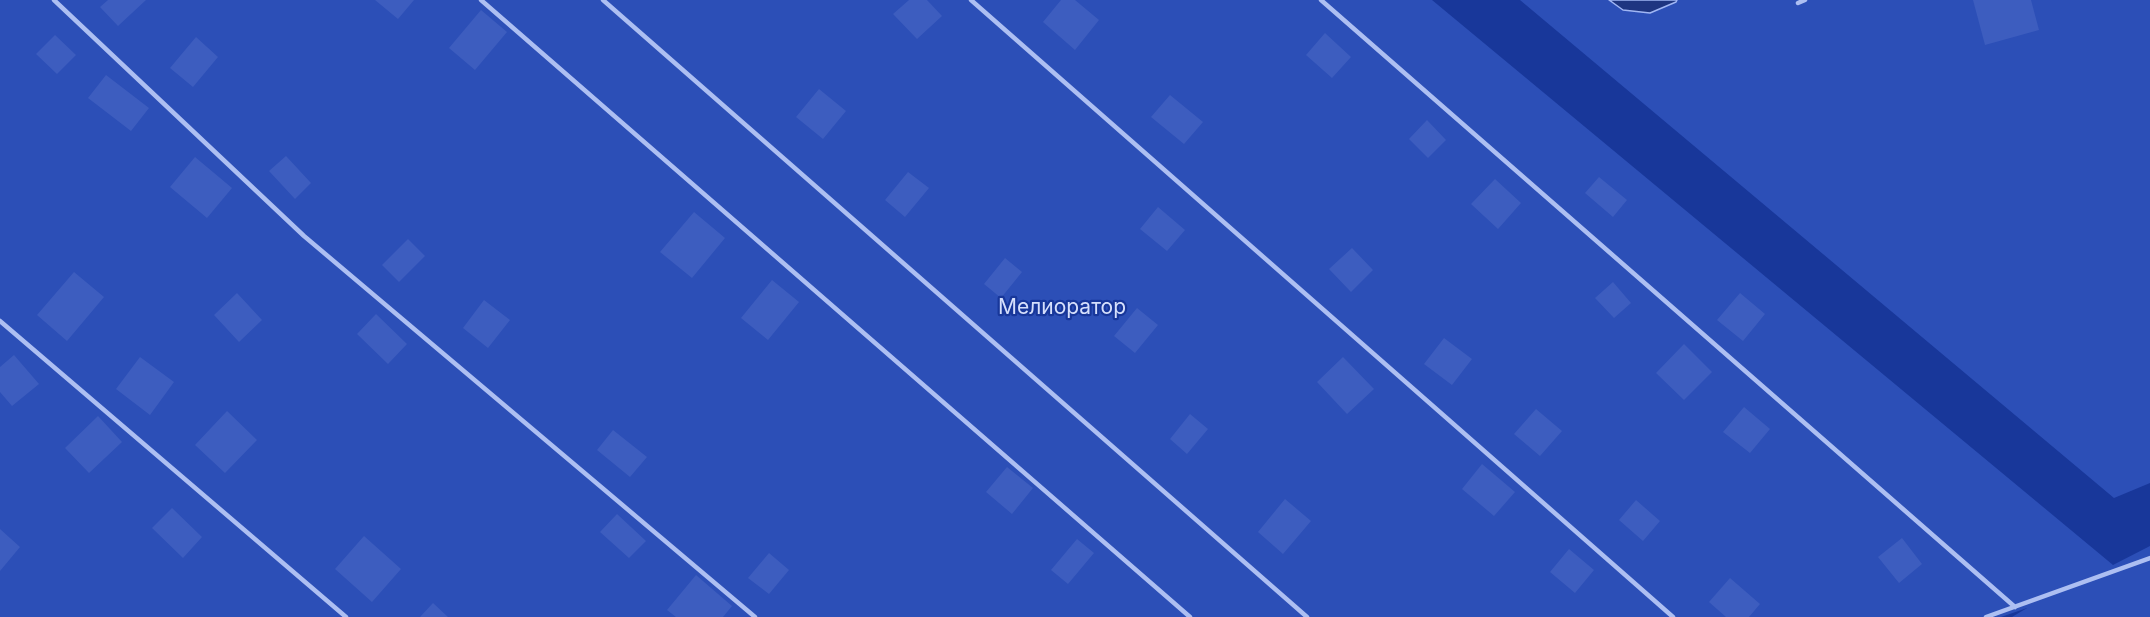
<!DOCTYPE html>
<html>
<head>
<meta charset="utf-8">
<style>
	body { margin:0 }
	canvas { display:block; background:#18379a }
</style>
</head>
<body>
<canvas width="2150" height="617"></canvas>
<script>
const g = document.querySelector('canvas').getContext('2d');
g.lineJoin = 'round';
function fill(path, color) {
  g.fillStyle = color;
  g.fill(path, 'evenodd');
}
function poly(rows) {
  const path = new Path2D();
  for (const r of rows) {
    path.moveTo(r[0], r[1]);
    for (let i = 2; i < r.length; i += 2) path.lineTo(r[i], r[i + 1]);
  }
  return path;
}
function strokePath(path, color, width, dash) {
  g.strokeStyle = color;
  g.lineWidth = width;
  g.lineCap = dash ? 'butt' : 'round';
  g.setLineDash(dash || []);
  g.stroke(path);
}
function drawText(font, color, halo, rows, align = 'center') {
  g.font = font + ' Inter,sans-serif';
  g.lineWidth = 4.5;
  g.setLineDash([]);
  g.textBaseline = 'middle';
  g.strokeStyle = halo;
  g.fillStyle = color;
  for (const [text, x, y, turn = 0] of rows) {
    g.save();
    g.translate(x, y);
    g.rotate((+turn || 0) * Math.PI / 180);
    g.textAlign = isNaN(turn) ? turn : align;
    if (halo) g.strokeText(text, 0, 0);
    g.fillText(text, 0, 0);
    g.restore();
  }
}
const green = poly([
	[0,0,1432,0,2113,565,2150,546,2150,617,2012,617,2027,608,2001,617,0,617],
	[1520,0,2150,0,2150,483,2114,498]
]);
const water = poly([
	[1609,0,1677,0,1676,2,1650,13,1623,10,1609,0]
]);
const building = poly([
	[108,0,146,0,118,26,100,7],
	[375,0,414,0,398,19],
	[909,0,927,0,942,16,917,39,893,14],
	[1061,0,1075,0,1099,20,1075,50,1043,22],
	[1973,0,2031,0,2039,30,1985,45],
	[481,10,507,32,475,70,449,48],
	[1325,33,1351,57,1332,78,1306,55],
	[55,35,76,55,57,74,36,54],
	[196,37,218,57,193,87,170,68],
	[106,75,149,108,131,131,88,98],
	[819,89,846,111,823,139,796,117],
	[1170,95,1203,122,1184,144,1151,117],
	[1427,120,1446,140,1428,158,1409,139],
	[286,156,311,183,295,199,269,171],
	[195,157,232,188,207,218,170,187],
	[908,172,929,188,905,217,885,200],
	[1599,177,1627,200,1613,217,1585,193],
	[1495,179,1521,203,1498,229,1471,204],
	[1158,207,1185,230,1167,251,1140,229],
	[694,212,725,238,692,278,660,252],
	[408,239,425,256,399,282,382,265],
	[1352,248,1373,270,1351,292,1329,269],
	[1005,258,1022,272,1001,298,984,284],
	[74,272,104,297,67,341,37,315],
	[772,280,799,302,768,340,741,318],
	[1613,282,1631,303,1614,318,1595,298],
	[237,293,262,320,239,342,214,315],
	[1740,293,1765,314,1743,341,1717,320],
	[484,300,510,320,488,348,463,328],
	[1137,308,1158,325,1135,353,1114,336],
	[376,314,407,344,388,364,357,334],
	[1444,338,1472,359,1452,385,1424,364],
	[1684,344,1712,372,1684,400,1656,373],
	[14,355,39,384,12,406,0,392,0,367],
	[140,357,174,382,150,415,116,389],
	[1343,357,1374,389,1347,414,1317,382],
	[1744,407,1770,429,1750,453,1723,432],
	[1536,409,1562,431,1540,456,1514,434],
	[227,411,257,440,225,473,195,445],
	[1190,414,1208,429,1187,454,1170,439],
	[98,416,122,442,89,473,65,448],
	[613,430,647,457,630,477,597,450],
	[1482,464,1515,492,1494,516,1462,489],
	[1007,467,1033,488,1012,514,986,492],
	[1285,499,1311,521,1283,554,1258,532],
	[1636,500,1660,521,1643,541,1619,520],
	[172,508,202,537,183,558,152,528],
	[617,514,646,541,629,558,600,532],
	[0,529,20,547,0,571],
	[364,536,401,569,372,602,335,569],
	[1902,538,1922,564,1899,583,1878,557],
	[1077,539,1094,553,1068,584,1051,570],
	[1569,549,1594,570,1575,593,1550,572],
	[769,553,789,570,769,594,748,578],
	[696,575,732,606,723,617,676,617,667,610],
	[1730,578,1760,604,1749,617,1726,617,1709,602],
	[433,603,448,617,420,617]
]);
const service = poly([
	[54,0,304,236,755,617],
	[481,0,1190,617],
	[603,0,1307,617],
	[971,0,1673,617],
	[1321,0,2015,607],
	[1798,3,1805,0],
	[0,321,346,617],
	[1986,617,2150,558]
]);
const parkNames = [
	["Мелиоратор",1062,308]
];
fill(green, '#2c4fb7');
fill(water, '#1e3581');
strokePath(water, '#a0b6f4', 1.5);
fill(building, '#3d5dbf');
strokePath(service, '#adbff2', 4.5);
drawText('21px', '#d5dffc', '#18379a', parkNames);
</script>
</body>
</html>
